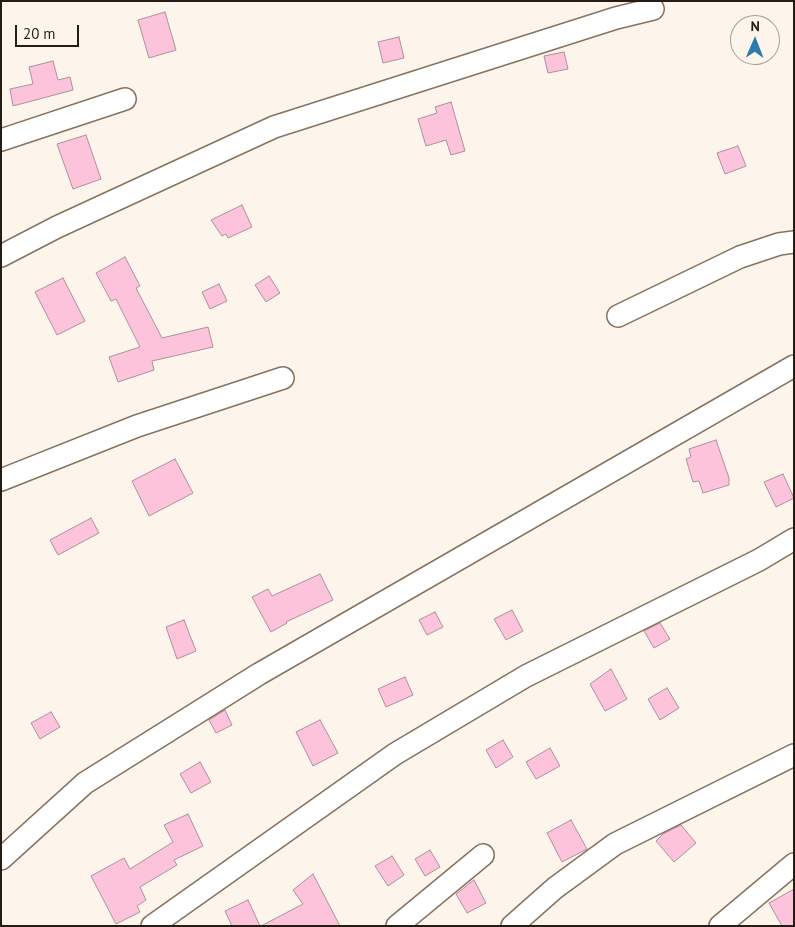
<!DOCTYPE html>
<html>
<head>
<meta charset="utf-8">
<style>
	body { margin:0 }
	#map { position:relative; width:795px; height:927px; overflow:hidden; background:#fdf4eb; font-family:"PT Sans",sans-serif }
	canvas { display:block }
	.frame { position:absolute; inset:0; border:2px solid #251d15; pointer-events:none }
	.north { position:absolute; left:730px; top:15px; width:50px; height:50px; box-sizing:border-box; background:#fdf4eb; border:1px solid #a79e95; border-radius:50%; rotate:1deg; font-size:14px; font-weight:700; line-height:20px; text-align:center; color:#251d15 }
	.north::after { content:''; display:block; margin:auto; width:18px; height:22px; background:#2d7aad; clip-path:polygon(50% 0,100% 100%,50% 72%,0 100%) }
	.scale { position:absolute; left:15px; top:25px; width:64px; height:22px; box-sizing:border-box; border:2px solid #251d15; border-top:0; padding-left:6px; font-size:15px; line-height:18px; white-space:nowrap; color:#251d15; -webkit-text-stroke:4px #fdf4eb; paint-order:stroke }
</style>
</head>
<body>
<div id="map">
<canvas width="795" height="927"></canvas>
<div class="frame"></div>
<div class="north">N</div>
<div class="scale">20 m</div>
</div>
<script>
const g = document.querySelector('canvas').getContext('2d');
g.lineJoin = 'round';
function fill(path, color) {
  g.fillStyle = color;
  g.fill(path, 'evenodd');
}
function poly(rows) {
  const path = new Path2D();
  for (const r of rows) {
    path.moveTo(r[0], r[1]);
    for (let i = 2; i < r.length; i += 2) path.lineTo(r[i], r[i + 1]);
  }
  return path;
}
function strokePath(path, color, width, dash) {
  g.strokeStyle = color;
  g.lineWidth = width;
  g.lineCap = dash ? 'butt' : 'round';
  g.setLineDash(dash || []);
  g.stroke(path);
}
const building = poly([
	[165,12,176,50,149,58,138,20,165,12],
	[399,37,404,58,383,63,378,42,399,37],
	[564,52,568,69,548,73,544,56,564,52],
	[53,61,58,80,70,77,73,90,13,106,10,89,33,84,29,67,53,61],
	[451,102,465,151,451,155,446,140,426,146,418,119,437,113,435,107,451,102],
	[86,135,101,179,73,189,57,144,86,135],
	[738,146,746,166,725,174,717,153,738,146],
	[242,205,252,227,228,238,226,234,222,236,211,220,242,205],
	[125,257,140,286,136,288,162,338,208,327,213,347,152,361,154,370,118,382,109,357,140,347,116,299,111,301,96,273,125,257],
	[269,276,280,293,266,302,255,285,269,276],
	[63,278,85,321,57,335,35,292,63,278],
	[219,284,227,301,210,309,202,292,219,284],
	[716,440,729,478,729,485,703,493,699,481,693,482,686,459,691,457,689,449,716,440],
	[175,459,193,493,149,516,132,481,175,459],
	[783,474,794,498,776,507,764,482,783,474],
	[91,518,99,533,58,555,50,540,91,518],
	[320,574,333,600,286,622,287,623,271,632,252,597,268,589,272,596,320,574],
	[512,610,523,631,506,640,494,619,512,610],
	[435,612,443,627,427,635,419,620,435,612],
	[184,620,196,651,177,659,166,627,184,620],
	[660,623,670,639,654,648,644,631,660,623],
	[611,669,627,699,605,711,590,684,611,669],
	[405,677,413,695,386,707,378,689,405,677],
	[667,688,679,708,660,720,648,699,667,688],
	[225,710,232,725,216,733,209,720,225,710],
	[51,712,60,727,40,739,31,723,51,712],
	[320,720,338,753,313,766,296,732,320,720],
	[503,740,513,757,496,768,486,750,503,740],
	[550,748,560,766,536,779,526,762,550,748],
	[200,762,211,782,191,793,180,774,200,762],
	[188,814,203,846,174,860,177,865,140,887,146,900,137,906,140,912,116,924,91,876,124,858,130,869,173,842,164,825,188,814],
	[571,820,587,849,562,862,547,833,571,820],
	[681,825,696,843,674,862,656,841,663,834,681,825],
	[430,850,440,867,425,876,415,859,430,850],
	[392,856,404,875,388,886,375,866,392,856],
	[313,874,340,926,261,926,303,904,293,890,313,874],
	[474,880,486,903,467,913,456,894,474,880],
	[794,889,794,926,782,926,769,903,794,889],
	[248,900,260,926,232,926,225,911,248,900]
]);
const street = poly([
	[1,140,125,99],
	[1,256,57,227,274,127,616,18,653,9],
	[618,316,740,257,779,244,794,242],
	[1,480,137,426,283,378],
	[1,859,85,783,259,674,794,366],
	[152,926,395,754,526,676,759,560,794,539],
	[397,926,483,855],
	[512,926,555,888,615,844,794,755],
	[720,926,794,864]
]);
fill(building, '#fcc3da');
strokePath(building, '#ad909b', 1);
strokePath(street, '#86725e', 24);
strokePath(street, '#fff', 21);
</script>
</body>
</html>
